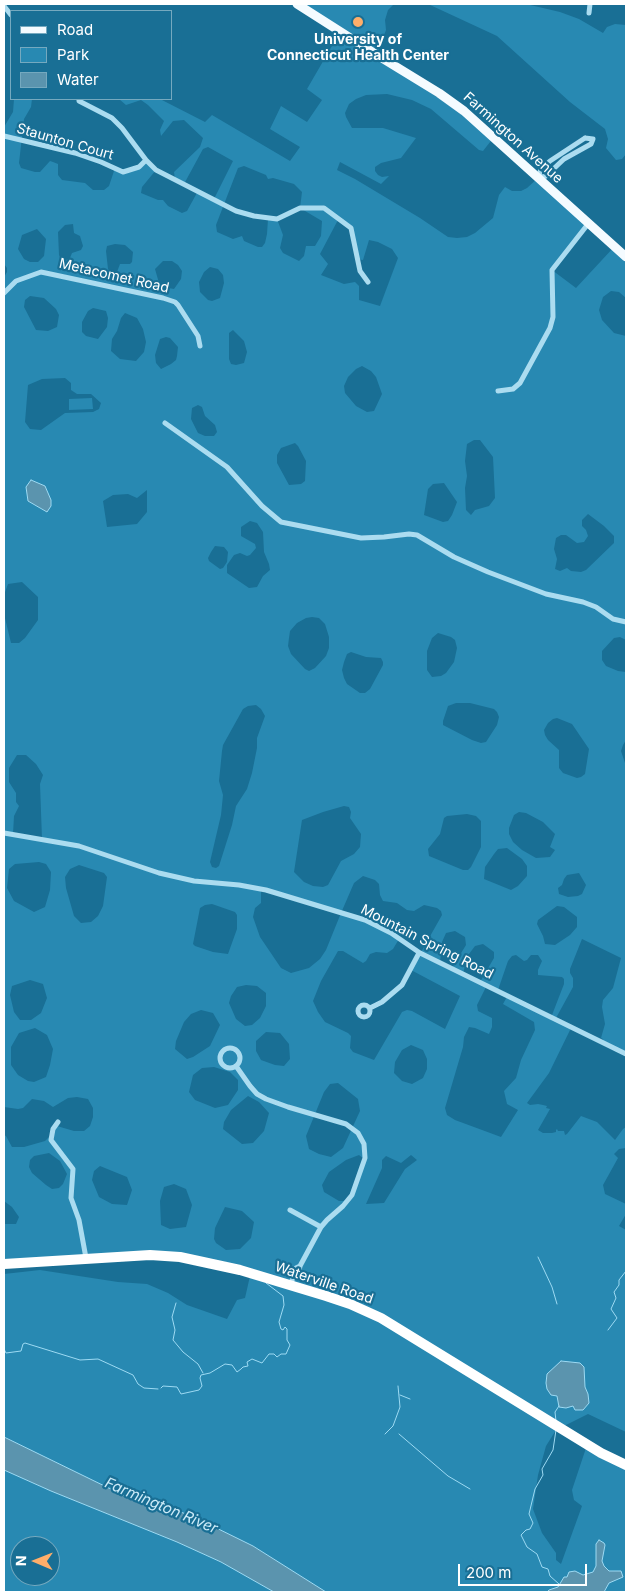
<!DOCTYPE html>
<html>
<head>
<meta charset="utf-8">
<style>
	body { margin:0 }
	#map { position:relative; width:630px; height:1596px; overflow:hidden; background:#196f95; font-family:Inter,sans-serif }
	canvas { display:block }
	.frame { position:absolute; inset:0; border:5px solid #fff; pointer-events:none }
	.legend { position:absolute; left:10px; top:10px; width:162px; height:90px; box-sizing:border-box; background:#196f95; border:1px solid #75a9bf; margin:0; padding:6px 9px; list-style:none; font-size:15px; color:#fff }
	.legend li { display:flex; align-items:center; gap:10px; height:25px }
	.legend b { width:25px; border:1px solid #75a9bf }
	.north { position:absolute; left:10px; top:1536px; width:50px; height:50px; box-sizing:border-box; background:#196f95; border:1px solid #75a9bf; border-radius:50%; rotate:271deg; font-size:14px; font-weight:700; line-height:20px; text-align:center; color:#fff }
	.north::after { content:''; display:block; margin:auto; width:18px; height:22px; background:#ffae6a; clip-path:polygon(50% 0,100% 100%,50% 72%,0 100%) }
	.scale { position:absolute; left:458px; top:1564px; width:129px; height:22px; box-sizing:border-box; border:2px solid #fff; border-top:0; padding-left:6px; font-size:15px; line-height:18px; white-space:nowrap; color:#fff; -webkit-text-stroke:4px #196f95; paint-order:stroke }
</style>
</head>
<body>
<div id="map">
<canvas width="630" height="1596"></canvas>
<div class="frame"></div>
<ul class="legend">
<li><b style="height:6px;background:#f4fbff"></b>Road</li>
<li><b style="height:14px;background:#2889b2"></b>Park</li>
<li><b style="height:14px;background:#5b94ae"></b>Water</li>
</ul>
<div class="north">N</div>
<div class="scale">200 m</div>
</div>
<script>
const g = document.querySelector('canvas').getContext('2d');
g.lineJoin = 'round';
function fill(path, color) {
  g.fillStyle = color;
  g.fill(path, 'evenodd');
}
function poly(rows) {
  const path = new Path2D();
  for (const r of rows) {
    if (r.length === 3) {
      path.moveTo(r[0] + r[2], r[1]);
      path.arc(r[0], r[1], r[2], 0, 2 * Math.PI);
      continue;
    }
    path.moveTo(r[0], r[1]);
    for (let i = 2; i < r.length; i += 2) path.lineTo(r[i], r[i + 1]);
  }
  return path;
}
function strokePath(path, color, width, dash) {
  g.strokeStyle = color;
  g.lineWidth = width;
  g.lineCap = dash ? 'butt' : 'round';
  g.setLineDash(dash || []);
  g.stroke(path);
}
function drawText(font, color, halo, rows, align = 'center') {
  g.font = font + ' Inter,sans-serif';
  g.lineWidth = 4.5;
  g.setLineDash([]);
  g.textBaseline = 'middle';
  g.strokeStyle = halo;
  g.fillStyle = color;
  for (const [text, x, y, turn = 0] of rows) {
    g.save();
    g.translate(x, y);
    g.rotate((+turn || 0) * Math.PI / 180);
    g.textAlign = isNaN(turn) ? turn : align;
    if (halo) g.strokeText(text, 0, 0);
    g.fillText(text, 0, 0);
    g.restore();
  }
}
const green = poly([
	[297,4,394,4,388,10,385,20,386,30,377,55,494,137,483,151,479,150,431,109,412,100,387,94,366,95,356,99,349,104,345,113,346,117,352,128,383,128,416,138,401,158,381,163,375,167,375,171,378,175,382,177,389,176,381,184,340,162,337,170,355,179,420,218,448,237,457,238,467,237,475,233,493,218,499,195,505,187,512,191,521,191,527,188,538,178,588,224,552,270,576,288,614,247,626,257,626,298,619,292,611,291,603,297,599,310,602,320,614,333,626,336,626,640,620,637,614,638,602,651,602,660,606,666,618,671,626,672,626,740,623,745,621,751,626,766,626,1054,602,1042,603,1039,601,1038,605,1024,602,1007,603,1000,613,988,621,958,582,939,570,969,570,973,573,978,573,987,556,1018,572,1026,549,1073,527,1103,530,1105,538,1104,543,1105,547,1106,546,1108,550,1109,538,1130,543,1133,552,1133,556,1132,556,1130,557,1129,558,1131,564,1131,565,1135,567,1134,581,1116,597,1122,615,1140,623,1129,626,1127,626,1148,619,1149,614,1154,618,1158,603,1185,605,1194,626,1204,626,1214,619,1226,626,1230,626,1432,588,1414,556,1430,546,1446,538,1475,533,1509,542,1533,556,1553,556,1560,561,1564,582,1506,574,1500,572,1490,587,1445,626,1465,626,1592,326,1592,253,1546,190,1515,123,1495,4,1437,4,1274,40,1270,118,1282,147,1284,168,1293,187,1305,227,1319,237,1300,245,1298,250,1276,180,1257,4,1267,4,1224,16,1224,19,1217,12,1207,4,1201,4,1135,6,1136,12,1147,24,1147,45,1141,51,1135,57,1126,74,1131,84,1131,90,1126,93,1117,93,1108,88,1099,77,1097,68,1098,53,1107,44,1101,32,1099,23,1108,18,1109,4,1107,4,614,11,643,19,643,25,638,38,620,38,597,22,582,8,584,4,595,4,277,7,272,7,268,4,264,4,127,13,112,14,99,32,99,31,107,24,119,19,163,21,168,35,172,40,172,50,161,53,162,58,164,58,175,62,180,85,183,93,190,104,190,109,186,115,168,123,172,139,167,146,160,156,170,142,187,141,193,158,200,163,200,168,206,182,213,187,211,198,191,214,199,233,161,208,147,203,149,184,184,175,179,174,172,200,147,203,138,184,120,173,121,161,136,160,130,164,121,148,105,141,100,126,105,119,99,160,99,205,122,212,115,290,161,300,147,270,129,281,106,307,122,322,100,307,89,340,32],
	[244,166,266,175,268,179,273,178,294,184,302,192,300,208,322,221,321,236,315,246,306,246,304,256,299,261,283,253,280,248,283,235,277,219,268,219,267,234,265,243,262,247,258,247,244,241,242,236,233,239,217,232,216,225,238,168],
	[339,218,351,228,357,259,363,260,369,240,378,242,392,249,398,258,380,306,359,300,359,286,355,282,344,284,321,275,328,264,320,254],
	[73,224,74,233,80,236,83,246,81,250,72,253,70,258,66,260,61,260,59,255,58,232,65,225],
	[37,229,46,239,44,256,38,262,30,262,24,259,18,249,22,235],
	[115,244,125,245,133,252,132,262,130,264,120,264,117,272,112,272,108,269,106,251,107,246],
	[163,261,172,261,178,265,182,271,181,279,174,289,163,287,159,283,155,269],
	[210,267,218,269,223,275,224,283,220,298,212,301,208,300,200,292,199,282,204,272],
	[30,296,44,298,56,309,59,315,57,327,48,331,36,330,24,307,25,300],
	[93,308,106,311,108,318,107,327,98,339,86,336,82,332,82,322,88,311],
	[125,313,137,318,143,329,146,342,144,352,136,361,120,359,111,351,112,339,117,331,121,318],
	[233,330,244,341,247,352,244,363,236,365,231,364,229,359,229,333],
	[166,337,170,338,178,347,177,356,176,360,171,364,161,369,156,363,155,355,160,339],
	[362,366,371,371,376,377,382,394,374,411,367,412,356,406,345,393,344,386,348,377,356,369],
	[65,378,71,383,71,390,77,394,91,394,101,403,99,409,93,412,65,413,41,430,30,429,25,422,28,385,42,379],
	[198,405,202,407,205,416,215,425,217,432,214,436,205,436,198,433,191,419,192,408],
	[474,440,480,440,493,457,495,498,489,506,475,510,471,515,466,510,465,488,467,476,465,461,467,444],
	[295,443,298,446,306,461,305,481,301,484,289,485,277,463,277,455,281,448],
	[444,483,457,502,452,515,448,521,443,522,424,515,428,489,433,484],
	[147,490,147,512,137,524,107,527,103,501,113,495,128,494,137,498],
	[588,514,604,526,614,536,614,543,586,570,581,572,571,571,567,568,560,571,555,569,557,559,554,549,556,538,561,535,566,535,577,543,584,542,588,536,586,530,582,526,582,520],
	[250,521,257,523,263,532,264,552,269,564,270,570,263,576,257,587,249,588,227,573,227,565,234,555,240,553,247,556,250,555,256,548,255,544,241,536,241,527],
	[215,546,224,547,228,552,227,562,223,568,220,569,209,561,208,558,211,552],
	[312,617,319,618,325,624,329,637,329,648,326,656,315,668,309,671,305,669,291,654,288,646,289,638,290,631,297,623,306,618],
	[438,633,451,637,455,640,457,648,454,662,446,673,441,676,432,677,427,670,427,651,432,638],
	[351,652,366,657,381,658,383,662,383,665,370,689,365,693,360,693,347,684,344,678,342,670,344,662,347,654],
	[456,703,470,703,494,709,497,712,499,717,497,725,486,742,481,743,472,740,443,725,443,721,448,706],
	[256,705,261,709,265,716,257,738,257,748,252,773,247,789,236,806,232,825,219,866,216,868,212,867,210,862,221,815,223,795,219,781,222,751,223,745,243,709,248,706],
	[557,718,572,724,589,749,585,774,581,777,577,778,563,773,559,768,559,750,548,740,545,735,544,730,548,723,553,719],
	[17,755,26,755,36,764,43,775,40,784,42,839,13,834,14,816,19,806,16,802,16,793,9,782,9,768],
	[344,806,349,807,351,812,350,818,361,834,360,847,354,854,341,861,328,885,323,887,313,886,304,882,294,872,302,820,323,812],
	[519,812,526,813,543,822,555,834,550,847,555,850,550,857,536,858,522,850,513,842,509,834,509,828,514,815],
	[467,814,476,816,481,821,481,847,471,867,468,870,463,870,429,856,428,849,440,834,444,818,447,816],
	[507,848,522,859,527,866,527,876,518,886,511,890,484,879,485,867,494,854,498,849],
	[39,862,46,864,51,872,50,890,45,907,34,912,14,901,7,888,9,869,15,864],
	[79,865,104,873,107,877,103,906,98,916,91,922,81,923,74,916,66,888,65,877,70,869],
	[579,873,586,885,582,894,578,896,568,897,559,894,558,888,562,885,564,879,567,875],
	[363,876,375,880,379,884,380,895,383,901,397,903,407,910,414,911,424,905,437,908,441,911,442,915,411,970,460,996,445,1029,412,1011,407,1010,402,1012,374,1060,353,1052,350,1048,351,1036,348,1033,325,1022,318,1012,313,1001,321,981,338,951,343,951,363,963,366,961,370,954,376,952,387,953,393,949,399,939,365,920,341,913,354,883],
	[261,890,341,913,326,950,320,959,309,968,291,973,281,968,260,937,253,917,255,908,261,903],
	[212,904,235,912,237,915,237,929,228,954,213,952,195,946,193,944,200,908,205,905],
	[557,906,564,907,577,917,577,927,570,935,555,945,545,944,543,936,537,924,538,920],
	[455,931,465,937,466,945,452,968,440,963,442,942,446,933],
	[483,944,494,952,494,958,480,982,463,973,469,954,475,946],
	[516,955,524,961,527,960,531,955,538,955,542,961,538,970,538,975,562,977,564,979,564,984,552,1015,548,1015,508,995,503,1004,534,1022,535,1030,521,1060,516,1078,504,1091,507,1104,518,1110,501,1137,455,1120,447,1115,445,1108,463,1047,464,1037,469,1027,475,1028,489,1034,492,1027,492,1018,478,1011,477,1005,487,985,498,990,508,961,512,956],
	[30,980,43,984,47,998,41,1013,31,1020,20,1020,14,1012,10,995,12,986],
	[246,985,257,986,266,993,266,1006,260,1018,252,1025,245,1026,236,1019,229,1003,231,996,237,987],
	[201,1010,213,1013,220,1025,210,1046,193,1057,187,1059,175,1049,176,1041,184,1022,191,1014],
	[35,1028,47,1035,53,1049,50,1065,46,1077,34,1082,28,1081,18,1075,11,1065,11,1047,19,1033],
	[266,1032,280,1033,289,1044,290,1059,284,1066,275,1065,261,1060,256,1051,256,1041],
	[411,1045,423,1050,427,1059,427,1069,423,1078,412,1084,402,1081,394,1073,395,1062,402,1050],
	[214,1067,230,1072,238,1080,238,1090,228,1105,215,1108,195,1100,189,1092,193,1075,202,1068],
	[338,1083,358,1099,360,1111,343,1148,331,1157,319,1154,309,1149,306,1136,324,1092,330,1084],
	[248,1096,259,1102,269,1113,264,1131,253,1143,242,1144,223,1129,224,1122,231,1110],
	[49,1153,60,1161,67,1174,63,1184,59,1188,52,1189,46,1185,32,1173,29,1167,30,1160,34,1156],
	[359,1155,364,1159,347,1201,339,1201,324,1192,322,1185,329,1172,346,1160],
	[411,1155,417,1160,405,1169,384,1203,366,1204,382,1168,382,1160,386,1156,401,1163],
	[100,1166,127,1177,132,1190,127,1205,112,1204,99,1197,92,1180,94,1171],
	[174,1184,186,1189,192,1205,186,1227,170,1229,161,1225,160,1201,164,1187],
	[225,1207,242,1211,254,1222,251,1238,240,1249,226,1250,216,1243,214,1239,215,1228],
	[428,4,526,4,560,12,579,19,603,33,607,27,615,24,626,25,626,154,622,159,616,160,606,148,608,139,605,129,570,102,497,36],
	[92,398,93,409,69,410,69,399],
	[4,1470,51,1491,177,1542,221,1562,274,1592,4,1592],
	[20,1546,50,1546,50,1576,20,1576]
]);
const water = poly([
	[31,480,45,486,51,500,51,506,47,512,28,501,26,487,31,480],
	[561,1361,580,1363,584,1367,585,1387,588,1394,589,1403,583,1410,575,1410,573,1406,566,1408,559,1407,557,1396,551,1395,547,1389,546,1383,547,1374,561,1361],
	[4,1437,123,1495,190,1515,253,1546,326,1592,274,1592,221,1562,177,1542,51,1491,4,1470,4,1437],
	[599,1540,604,1543,605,1545,602,1561,604,1566,609,1571,621,1571,623,1577,609,1583,604,1592,547,1592,549,1590,558,1587,564,1577,567,1577,569,1572,575,1571,583,1575,593,1572,596,1566,596,1544,599,1540]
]);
const stream = poly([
	[538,1257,552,1287,557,1304],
	[176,1303,172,1317,175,1330,173,1340,183,1352,198,1364,203,1373],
	[608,1330,617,1318,611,1309,616,1298,614,1292,619,1285,619,1280,626,1271],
	[4,1349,6,1353,21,1351,23,1344,25,1343,80,1360,98,1359,133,1375,138,1384,144,1388,158,1389],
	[161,1388,163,1386,177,1387,181,1394,199,1390,202,1386,200,1378,201,1375,210,1373,225,1364,232,1365,237,1372,241,1369,243,1367,248,1366,247,1362,252,1359,262,1363,269,1354,274,1354,277,1357,281,1354,286,1354,290,1345,287,1340,287,1329,285,1327,283,1330,281,1329,279,1322,284,1305,283,1296,266,1283],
	[400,1395,410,1399],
	[556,1421,555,1412,559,1406],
	[556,1430,553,1450,542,1469,543,1475,535,1489,529,1514,533,1523,530,1529,526,1530,521,1535,527,1547,537,1554,542,1567,548,1569,550,1576,559,1584],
	[385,1434,393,1426,400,1407,398,1386],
	[399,1434,448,1476,470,1489]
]);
const street = poly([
	[4,6,11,15],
	[589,13,590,4],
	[79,99,79,101,112,118,122,128,146,160,156,170,236,211,254,216,277,219,300,208,324,208,351,228,360,271,368,282],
	[4,136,75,153,101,162,123,172,139,167,146,160],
	[585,138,593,139,591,144,564,159,546,176,538,178,541,169,550,161,585,138],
	[4,293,16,281,41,272,163,298,175,302,178,305,198,336,200,346],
	[498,391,513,389,520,383,550,328,553,317,552,270,588,224],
	[165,423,227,467,262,506,281,522,361,538,384,537,409,534,417,535,454,557,488,572,546,594,583,602,596,607,613,619,626,622],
	[4,833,79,846,159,873,194,881,239,885,266,890,365,920,391,933,420,953,626,1054],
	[364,1011,6],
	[370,1008,382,1002,402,985,419,953],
	[230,1058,10],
	[236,1066,250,1086,257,1094,266,1099,288,1107,346,1124,358,1133,364,1144,365,1158,352,1195,343,1206,327,1220,321,1227,300,1266,299,1271,294,1276],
	[58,1122,53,1129,51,1140,73,1169,71,1198,79,1220,86,1258],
	[290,1210,321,1227],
	[291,1285,294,1272,296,1268,300,1266]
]);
const primary = poly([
	[297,4,377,55,439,93,464,111,626,257]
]);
const highway = poly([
	[4,1264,150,1255,180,1257,240,1270,326,1296,350,1304,381,1318,601,1453,626,1465]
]);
const markers = [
	[358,22,6,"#ffae6a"]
];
const poiNames = [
	["University of",358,40],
	["Connecticut Health Center",358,56]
];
const streetNames = [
	["Farmington Avenue",513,138,42],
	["Staunton Court",65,142,16],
	["Metacomet Road",114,276,13],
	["Mountain Spring Road",427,942,27],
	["Waterville Road",324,1283,19]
];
const waterNames = [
	["Farmington River",161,1506,23]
];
fill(green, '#2889b2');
fill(water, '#5b94ae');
strokePath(water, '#9ddaf3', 1);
strokePath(stream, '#9ddaf3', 1);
strokePath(street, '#abdcf0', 5);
strokePath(primary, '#f4fbff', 9);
strokePath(highway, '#fff', 10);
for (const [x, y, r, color] of markers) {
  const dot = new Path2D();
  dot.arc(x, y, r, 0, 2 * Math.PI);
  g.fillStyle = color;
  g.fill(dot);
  strokePath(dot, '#196f95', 2);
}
drawText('bold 14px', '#fff', '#196f95', poiNames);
drawText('14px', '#fff', '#196f95', streetNames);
drawText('italic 15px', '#cdecf9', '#196f95', waterNames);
</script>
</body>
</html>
